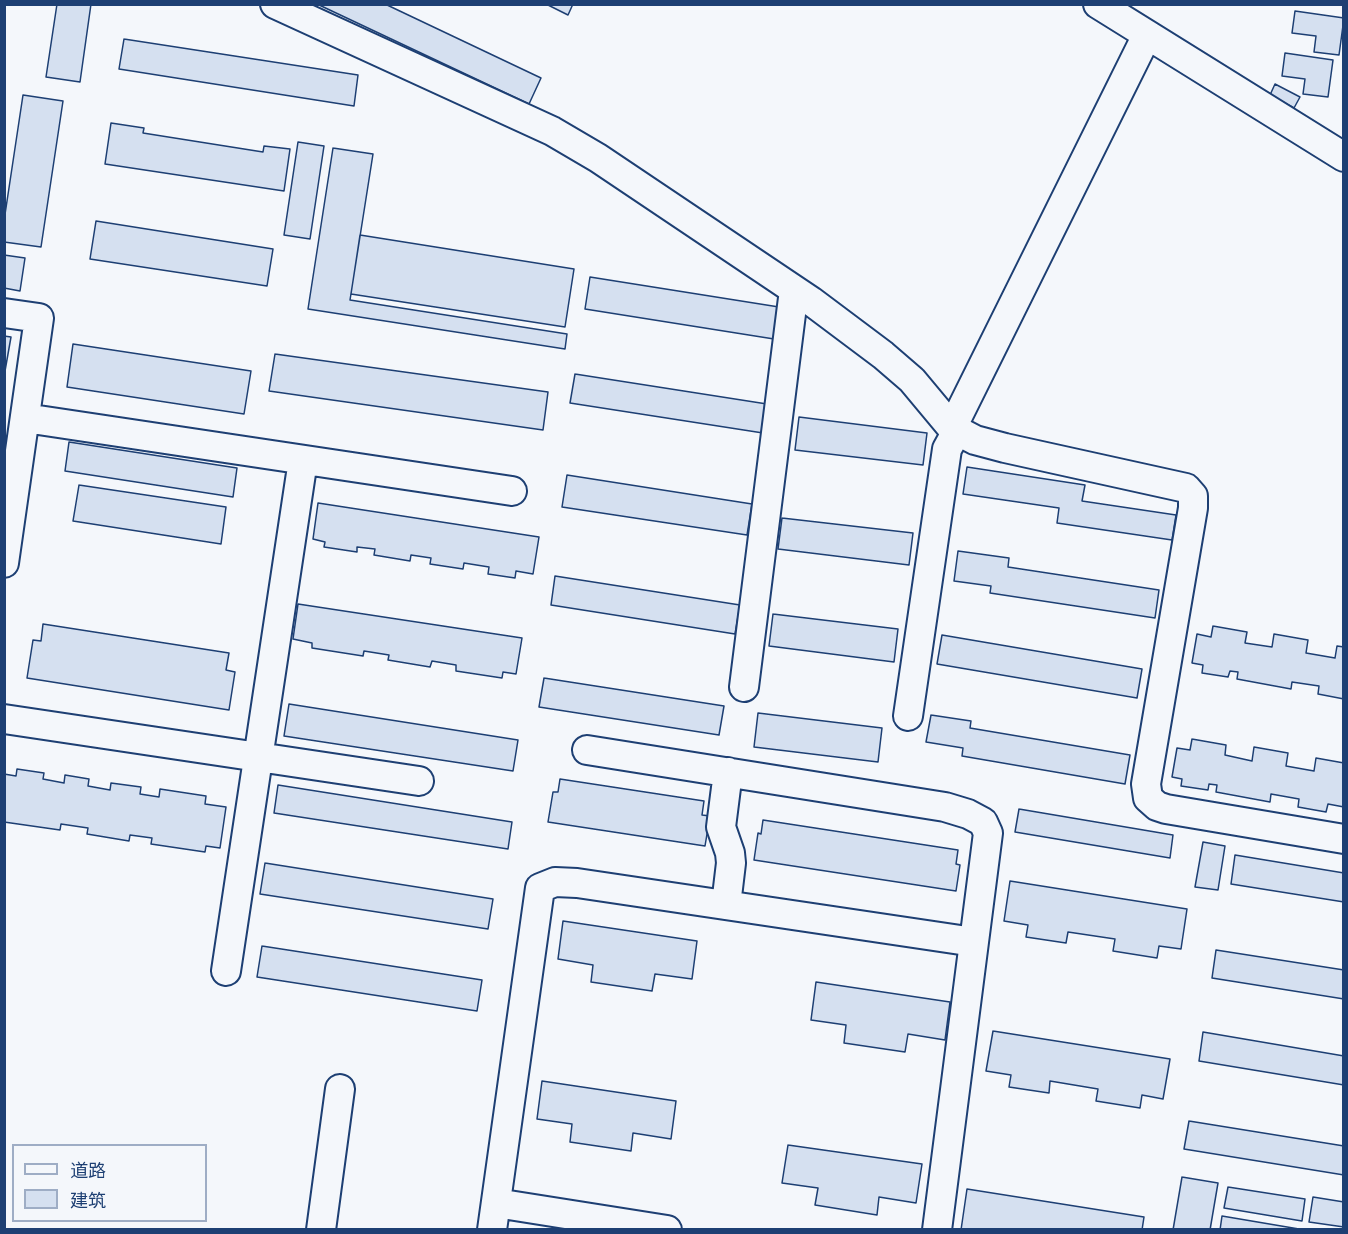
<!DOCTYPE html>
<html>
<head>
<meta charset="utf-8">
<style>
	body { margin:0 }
	#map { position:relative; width:1348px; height:1234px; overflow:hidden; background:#f4f7fb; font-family:Figtree,"Noto Sans SC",sans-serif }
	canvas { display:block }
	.frame { position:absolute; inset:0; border:6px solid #1d3f73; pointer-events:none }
	.legend { position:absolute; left:12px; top:1144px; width:195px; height:78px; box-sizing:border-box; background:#f4f7fb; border:2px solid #9eadc5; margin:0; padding:8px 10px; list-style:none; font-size:18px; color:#1d3f73 }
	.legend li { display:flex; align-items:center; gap:12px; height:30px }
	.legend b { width:30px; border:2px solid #9eadc5 }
</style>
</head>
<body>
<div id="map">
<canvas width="1348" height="1234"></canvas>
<div class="frame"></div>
<ul class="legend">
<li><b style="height:8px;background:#f4f7fb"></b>道路</li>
<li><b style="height:16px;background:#d5e0f0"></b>建筑</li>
</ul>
</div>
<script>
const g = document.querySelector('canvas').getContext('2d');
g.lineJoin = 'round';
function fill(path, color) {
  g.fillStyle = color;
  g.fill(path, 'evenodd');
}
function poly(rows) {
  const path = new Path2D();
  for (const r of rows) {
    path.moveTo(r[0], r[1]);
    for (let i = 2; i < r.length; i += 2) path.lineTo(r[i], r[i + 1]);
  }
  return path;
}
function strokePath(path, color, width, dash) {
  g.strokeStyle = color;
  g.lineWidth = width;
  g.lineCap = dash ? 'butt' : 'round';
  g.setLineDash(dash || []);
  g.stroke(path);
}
const building = poly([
	[57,4,91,4,80,82,46,77,57,4],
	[317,4,385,4,541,78,529,104,317,4],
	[546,4,573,4,568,15,546,4],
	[1295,11,1344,18,1339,55,1314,52,1316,36,1292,33,1295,11],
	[124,39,358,75,354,106,119,69,124,39],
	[1285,53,1333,60,1328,97,1303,94,1305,79,1282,76,1285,53],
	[1275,84,1300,97,1294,108,1270,95,1275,84],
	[23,95,63,101,41,247,4,242,4,221,23,95],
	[111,123,144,128,143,133,263,152,264,146,290,149,284,191,105,164,111,123],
	[298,142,324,146,310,239,284,235,298,142],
	[333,148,373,154,350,300,567,334,565,349,308,309,333,148],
	[96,221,273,249,267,286,90,259,96,221],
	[360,235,574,269,565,327,351,294,360,235],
	[4,255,25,258,20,291,4,288,4,255],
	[590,277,779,307,774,339,585,309,590,277],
	[4,336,11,337,5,371,4,371,4,336],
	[73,344,251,371,244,414,67,387,73,344],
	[275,354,548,392,543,430,269,391,275,354],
	[575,374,767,404,763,433,570,403,575,374],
	[799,417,927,433,923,465,795,450,799,417],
	[69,442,237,468,233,497,65,471,69,442],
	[967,467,1085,485,1082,501,1176,515,1172,540,1057,523,1059,508,963,494,967,467],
	[567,475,752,504,747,535,562,507,567,475],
	[79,485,226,507,221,544,73,521,79,485],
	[318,503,539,537,533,574,516,571,515,578,488,574,489,567,464,563,463,569,430,564,431,558,411,555,410,561,374,555,375,549,357,547,357,552,324,547,325,542,313,539,318,503],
	[782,518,913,533,909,565,778,549,782,518],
	[958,551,1009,558,1008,567,1159,590,1155,618,990,593,991,586,954,581,958,551],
	[555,576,740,605,735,634,551,605,555,576],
	[298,604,522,638,516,674,503,672,502,678,456,671,456,665,432,661,430,667,388,660,389,655,364,651,363,656,312,648,312,643,293,639,298,604],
	[773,614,898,629,894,662,769,646,773,614],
	[43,624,229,653,226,670,235,672,229,710,27,678,33,640,41,641,43,624],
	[1213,626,1247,632,1245,643,1272,647,1274,634,1308,640,1306,653,1335,658,1337,646,1344,647,1344,699,1318,694,1319,686,1292,682,1291,689,1237,679,1238,672,1230,671,1228,677,1202,673,1203,665,1192,663,1197,634,1211,637,1213,626],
	[942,635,1142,669,1137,698,937,664,942,635],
	[544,678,724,706,719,735,539,707,544,678],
	[289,704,518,740,513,771,284,736,289,704],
	[758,713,882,728,878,762,754,747,758,713],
	[931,715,971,721,970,728,1130,755,1125,784,962,756,963,748,926,742,931,715],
	[1192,739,1226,745,1225,755,1252,761,1254,747,1288,753,1286,766,1314,771,1316,758,1344,763,1344,807,1328,804,1326,812,1298,807,1299,799,1271,794,1270,802,1216,792,1217,785,1209,784,1208,790,1181,786,1182,779,1172,777,1177,748,1190,750,1192,739],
	[17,769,44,773,43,779,64,783,65,775,89,779,88,786,110,790,111,783,141,787,140,794,159,797,160,789,206,796,205,804,226,807,220,848,206,846,205,852,151,844,152,838,130,835,129,841,87,834,88,828,61,824,60,830,4,822,4,774,16,776,17,769],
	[560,779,704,801,702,815,710,816,705,846,548,822,553,792,558,792,560,779],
	[278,785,512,822,508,849,274,813,278,785],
	[1019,809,1173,835,1170,858,1015,832,1019,809],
	[763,820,958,850,956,864,960,865,956,891,754,860,758,833,761,834,763,820],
	[1203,842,1225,846,1218,890,1195,887,1203,842],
	[1235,855,1344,873,1344,902,1231,884,1235,855],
	[265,863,493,899,488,929,260,894,265,863],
	[1010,881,1187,909,1181,949,1159,946,1157,958,1113,951,1115,939,1068,932,1066,943,1026,937,1028,925,1004,921,1010,881],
	[563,921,697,941,692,979,655,974,652,991,591,982,593,965,558,959,563,921],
	[262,946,482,980,477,1011,257,977,262,946],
	[1216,950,1344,970,1344,999,1212,978,1216,950],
	[816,982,950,1002,945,1040,908,1034,905,1052,844,1043,846,1025,811,1020,816,982],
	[993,1031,1170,1059,1163,1099,1142,1095,1140,1108,1096,1101,1098,1089,1050,1081,1049,1093,1009,1087,1011,1075,986,1071,993,1031],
	[1203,1032,1344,1056,1344,1085,1199,1061,1203,1032],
	[542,1081,676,1101,671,1139,633,1133,631,1151,570,1142,572,1124,537,1119,542,1081],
	[1189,1121,1344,1146,1344,1175,1184,1149,1189,1121],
	[788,1145,922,1164,916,1203,879,1197,877,1215,815,1205,818,1188,782,1183,788,1145],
	[1182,1177,1218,1183,1210,1230,1173,1230,1182,1177],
	[1228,1187,1305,1199,1302,1221,1224,1208,1228,1187],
	[967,1189,1144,1217,1142,1230,961,1230,967,1189],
	[1313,1197,1344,1202,1344,1227,1309,1222,1313,1197],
	[1222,1216,1299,1229,1298,1230,1220,1230,1222,1216]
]);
const minor = poly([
	[275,4,552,131,598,158,811,301,883,355,912,380,952,428,975,440,1005,448,1186,488,1193,496,1193,508,1146,784,1148,798,1157,806,1166,809,1344,839],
	[1098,4,1344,157],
	[4,313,39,318,4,563],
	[25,418,512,491],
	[952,428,1147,35],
	[744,687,794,290],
	[908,716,947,449,957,431],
	[4,719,419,781],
	[587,750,945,807,968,814,983,822,988,833,937,1230],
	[726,905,731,863,730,853,721,827,728,772],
	[226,971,303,460],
	[496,1203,667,1230],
	[321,1230,340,1089],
	[492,1230,540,888,555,882,577,883,974,942]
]);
fill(building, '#d5e0f0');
strokePath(building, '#1d3f73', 1.5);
strokePath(minor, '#1d3f73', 32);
strokePath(minor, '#f4f7fb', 28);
</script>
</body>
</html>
